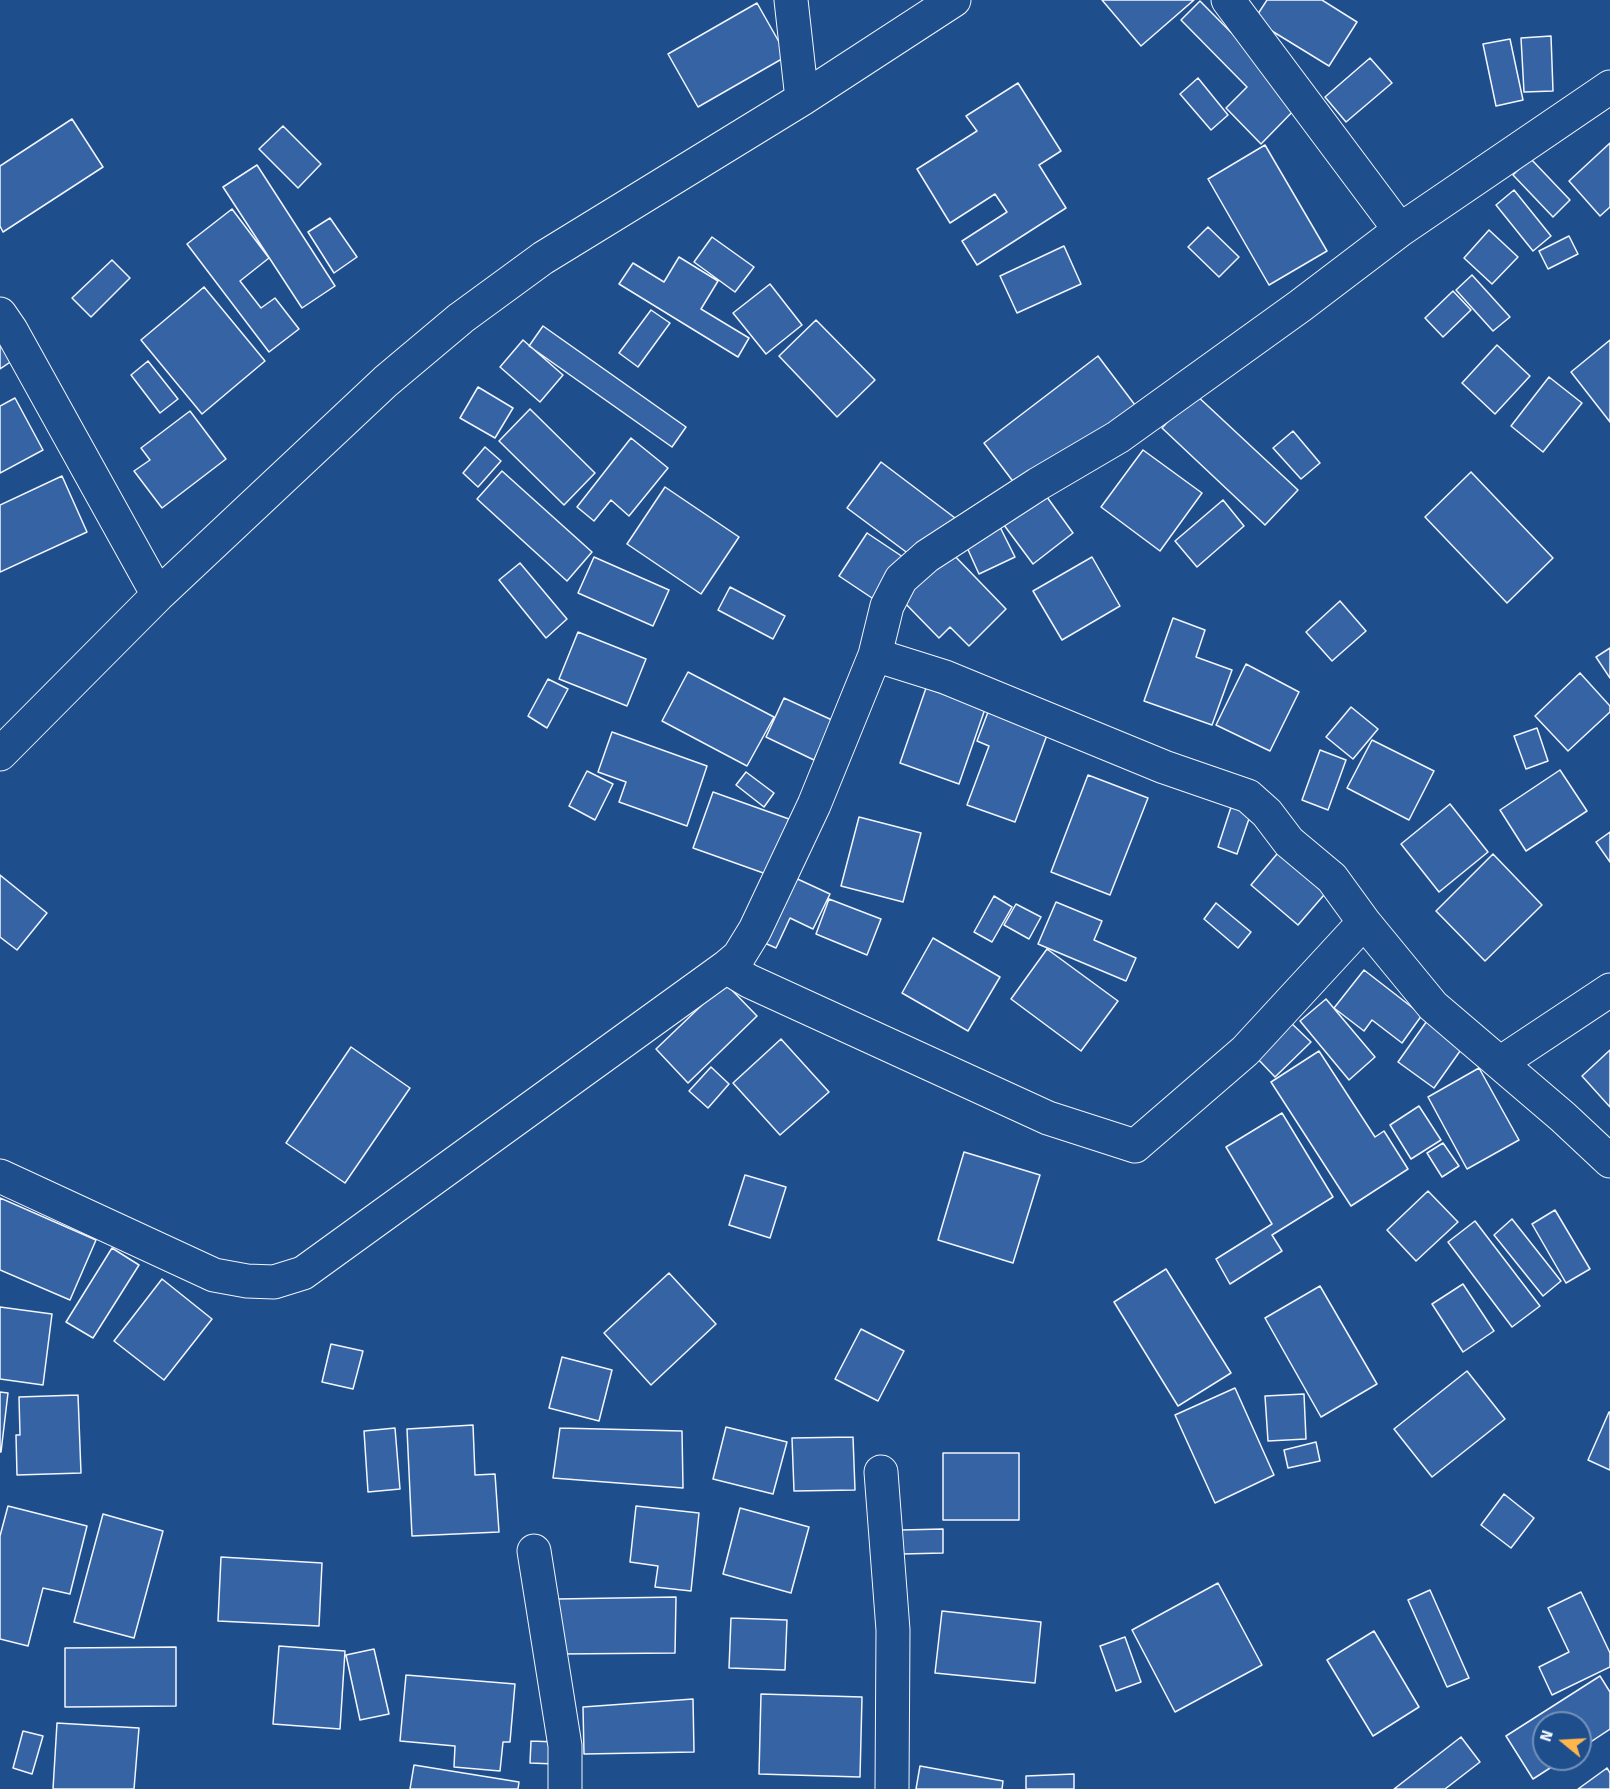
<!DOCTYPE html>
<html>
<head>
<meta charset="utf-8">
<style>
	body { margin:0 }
	#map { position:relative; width:1610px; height:1789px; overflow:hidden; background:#1f4e8c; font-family:"Fira Sans",sans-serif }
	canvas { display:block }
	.north { position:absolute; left:1532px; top:1711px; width:60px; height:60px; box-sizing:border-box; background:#1f4e8c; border:2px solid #7391ba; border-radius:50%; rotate:288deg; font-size:16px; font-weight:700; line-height:24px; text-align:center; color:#f2f6ff }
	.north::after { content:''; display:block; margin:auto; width:21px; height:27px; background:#ffb74d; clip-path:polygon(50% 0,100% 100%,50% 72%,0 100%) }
</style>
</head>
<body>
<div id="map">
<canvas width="1610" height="1789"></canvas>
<div class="north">N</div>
</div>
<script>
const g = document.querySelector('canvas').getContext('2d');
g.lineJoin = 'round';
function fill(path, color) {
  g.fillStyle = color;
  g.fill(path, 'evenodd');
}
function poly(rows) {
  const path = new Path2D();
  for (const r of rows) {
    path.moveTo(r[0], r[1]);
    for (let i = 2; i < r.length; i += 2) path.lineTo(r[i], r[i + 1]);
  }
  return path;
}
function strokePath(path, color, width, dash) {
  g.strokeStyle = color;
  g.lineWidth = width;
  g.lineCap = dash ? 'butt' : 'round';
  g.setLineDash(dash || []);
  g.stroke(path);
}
const building = poly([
	[1102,0,1194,0,1141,46,1102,0],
	[1267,0,1322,0,1357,22,1329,66,1254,20,1267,0],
	[1200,1,1301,103,1261,144,1226,108,1247,87,1181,20,1200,1],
	[757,3,787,56,698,107,668,54,757,3],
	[1551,36,1553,91,1524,92,1521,38,1551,36],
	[1510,39,1523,100,1496,106,1483,44,1510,39],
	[1370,58,1392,83,1346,122,1325,97,1370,58],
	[1198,78,1228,115,1211,130,1180,94,1198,78],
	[1018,83,1061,151,1039,165,1066,208,977,265,962,241,1007,212,995,194,950,223,917,169,977,131,966,116,1018,83],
	[72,119,103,167,3,232,0,226,0,166,72,119],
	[283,126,321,164,298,188,259,149,283,126],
	[1610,143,1610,207,1600,216,1569,181,1610,143],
	[1265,145,1327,251,1269,285,1208,179,1265,145],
	[1530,158,1570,200,1553,217,1513,175,1530,158],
	[257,165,335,286,302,308,223,187,257,165],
	[1514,190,1551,236,1533,251,1496,205,1514,190],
	[232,209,269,258,240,281,261,308,275,298,299,329,269,352,187,244,232,209],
	[330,218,357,257,334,273,308,232,330,218],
	[1208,227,1239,257,1219,277,1188,247,1208,227],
	[1489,230,1518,257,1492,284,1464,258,1489,230],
	[1569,236,1578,254,1548,269,1539,251,1569,236],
	[712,237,754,267,735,292,694,262,712,237],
	[1064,246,1081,284,1017,313,1000,276,1064,246],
	[679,257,718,281,701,309,749,338,738,357,619,284,633,263,664,282,679,257],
	[112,260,130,278,91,317,72,298,112,260],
	[1472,275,1510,317,1493,331,1456,290,1472,275],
	[770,284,802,325,766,354,733,313,770,284],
	[204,287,265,361,202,414,141,340,204,287],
	[1453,291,1471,310,1443,337,1425,318,1453,291],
	[651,310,670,323,638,367,619,353,651,310],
	[816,320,875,380,837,417,779,356,816,320],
	[543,326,686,427,672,447,529,346,543,326],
	[0,340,21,355,0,369,0,340],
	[523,340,563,375,540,402,500,367,523,340],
	[1610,340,1610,422,1571,372,1610,340],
	[1497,345,1530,376,1495,414,1462,383,1497,345],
	[1098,356,1135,405,1021,492,984,443,1098,356],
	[148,361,178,399,160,413,131,375,148,361],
	[1549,377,1582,403,1543,452,1511,426,1549,377],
	[478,387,513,408,495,438,460,418,478,387],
	[1194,393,1298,490,1265,525,1162,428,1194,393],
	[15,398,43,450,0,473,0,406,15,398],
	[530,409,595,473,564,505,499,441,530,409],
	[190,411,226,459,162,508,134,471,150,460,141,448,190,411],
	[1293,431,1320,463,1301,479,1273,448,1293,431],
	[631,438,668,468,629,516,611,500,594,521,577,507,631,438],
	[485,447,501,461,478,487,463,473,485,447],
	[1143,450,1202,493,1160,551,1101,507,1143,450],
	[881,462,963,524,929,569,847,508,881,462],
	[502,471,592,552,567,581,477,499,502,471],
	[1471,472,1553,558,1507,603,1425,517,1471,472],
	[62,476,87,532,0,572,0,505,62,476],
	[1039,486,1073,533,1033,564,998,517,1039,486],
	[665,487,739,537,701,594,627,544,665,487],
	[1223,500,1244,526,1197,567,1175,541,1223,500],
	[1000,527,1015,557,979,574,965,543,1000,527],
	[867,533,903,557,875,600,839,576,867,533],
	[949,550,1006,609,969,646,950,627,939,638,900,598,949,550],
	[594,557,669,590,653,626,578,593,594,557],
	[1092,557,1120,606,1062,640,1033,591,1092,557],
	[520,563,567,619,546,638,499,580,520,563],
	[730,587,785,616,773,639,718,610,730,587],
	[1340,601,1366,631,1332,661,1306,632,1340,601],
	[1173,618,1205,630,1196,657,1232,670,1212,725,1144,701,1173,618],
	[578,632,646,659,627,706,559,679,578,632],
	[1610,648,1610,678,1596,657,1610,648],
	[1246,664,1299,692,1270,751,1216,725,1246,664],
	[688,672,774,717,747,766,662,721,688,672],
	[1580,673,1610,706,1610,712,1568,751,1535,716,1580,673],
	[548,679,568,689,547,728,528,716,548,679],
	[926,688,985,709,959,784,900,763,926,688],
	[784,698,832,720,814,760,766,737,784,698],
	[1351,707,1378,729,1353,759,1326,737,1351,707],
	[988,712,1047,735,1015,822,967,805,989,746,977,741,988,712],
	[1537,728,1548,761,1526,769,1514,736,1537,728],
	[612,732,707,766,687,826,619,802,626,782,598,772,612,732],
	[1372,740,1434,771,1409,820,1347,788,1372,740],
	[1320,750,1346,760,1328,810,1302,800,1320,750],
	[1560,770,1587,811,1526,851,1500,810,1560,770],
	[587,771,613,784,595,820,569,806,587,771],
	[746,772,774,793,764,807,736,785,746,772],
	[1088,775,1148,798,1110,895,1051,872,1088,775],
	[713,792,789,819,769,875,693,848,713,792],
	[1233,801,1253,807,1237,854,1218,847,1233,801],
	[1450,804,1488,852,1439,892,1401,844,1450,804],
	[859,817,921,833,903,902,841,886,859,817],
	[1610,832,1610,862,1596,842,1610,832],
	[1282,848,1330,888,1298,925,1251,885,1282,848],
	[1493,854,1542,905,1485,961,1436,911,1493,854],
	[0,875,47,913,17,950,0,937,0,875],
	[791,876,830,894,813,929,790,918,776,948,760,941,791,876],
	[994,896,1012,907,992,942,974,932,994,896],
	[829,899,881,919,867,955,816,934,829,899],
	[1056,902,1102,921,1094,940,1136,958,1126,981,1038,944,1056,902],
	[1216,903,1251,932,1238,948,1204,919,1216,903],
	[1016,904,1041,917,1029,939,1004,925,1016,904],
	[933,938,1000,977,968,1031,902,993,933,938],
	[1047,949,1118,1001,1081,1051,1011,999,1047,949],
	[1364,970,1422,1015,1402,1043,1372,1020,1364,1031,1334,1008,1364,970],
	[725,983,757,1016,688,1083,656,1049,725,983],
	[1326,999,1375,1057,1349,1080,1300,1021,1326,999],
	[1429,1018,1465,1044,1434,1088,1398,1062,1429,1018],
	[1290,1022,1311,1042,1275,1077,1256,1057,1290,1022],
	[781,1039,829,1092,780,1135,733,1083,781,1039],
	[351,1047,410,1088,345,1183,286,1143,351,1047],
	[1610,1050,1610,1107,1582,1076,1610,1050],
	[1319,1051,1375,1137,1384,1131,1408,1169,1351,1206,1271,1082,1319,1051],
	[711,1067,729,1084,708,1108,689,1091,711,1067],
	[1479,1068,1519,1140,1467,1169,1428,1097,1479,1068],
	[1419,1106,1441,1140,1411,1159,1390,1125,1419,1106],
	[1282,1113,1333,1197,1272,1235,1282,1251,1230,1284,1216,1259,1272,1224,1226,1147,1282,1113],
	[1443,1143,1459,1166,1442,1177,1427,1153,1443,1143],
	[964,1152,1040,1175,1013,1263,938,1240,964,1152],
	[745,1175,786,1187,770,1238,729,1225,745,1175],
	[1428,1191,1458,1222,1416,1261,1387,1230,1428,1191],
	[0,1198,96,1240,70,1300,0,1270,0,1198],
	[1555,1210,1590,1269,1566,1283,1532,1224,1555,1210],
	[1512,1219,1561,1281,1543,1296,1494,1235,1512,1219],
	[1475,1221,1540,1306,1512,1327,1448,1242,1475,1221],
	[112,1248,139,1265,93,1338,66,1322,112,1248],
	[1166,1269,1231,1373,1178,1406,1114,1302,1166,1269],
	[669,1273,716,1324,651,1385,604,1333,669,1273],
	[162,1279,212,1319,164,1380,114,1341,162,1279],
	[1463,1284,1494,1331,1463,1352,1432,1304,1463,1284],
	[1320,1286,1377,1384,1321,1417,1265,1318,1320,1286],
	[0,1307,52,1314,43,1385,0,1379,0,1307],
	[861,1329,904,1351,878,1401,835,1379,861,1329],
	[331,1344,363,1351,353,1389,322,1382,331,1344],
	[562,1357,612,1370,599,1421,549,1408,562,1357],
	[1467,1371,1505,1419,1432,1477,1394,1429,1467,1371],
	[1235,1388,1274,1475,1215,1503,1175,1415,1235,1388],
	[0,1392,8,1393,1,1452,0,1452,0,1392],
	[1304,1394,1306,1439,1268,1441,1265,1396,1304,1394],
	[78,1395,81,1473,17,1475,16,1435,20,1435,19,1397,78,1395],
	[1609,1412,1610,1412,1610,1470,1588,1460,1609,1412],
	[473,1425,475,1475,495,1474,499,1532,412,1536,407,1429,473,1425],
	[726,1427,787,1442,773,1494,713,1479,726,1427],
	[395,1428,400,1489,368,1492,364,1431,395,1428],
	[560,1428,682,1431,683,1488,553,1478,560,1428],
	[853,1437,855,1490,794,1491,792,1438,853,1437],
	[1316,1442,1320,1461,1288,1468,1284,1450,1316,1442],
	[943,1453,1019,1453,1019,1520,943,1520,943,1453],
	[1504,1494,1534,1518,1511,1548,1481,1525,1504,1494],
	[8,1506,87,1526,70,1594,43,1588,28,1646,0,1639,0,1536,8,1506],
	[636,1506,699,1513,691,1591,655,1587,658,1566,630,1562,636,1506],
	[740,1508,809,1527,791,1593,723,1574,740,1508],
	[103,1514,163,1531,134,1638,74,1622,103,1514],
	[943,1529,943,1553,902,1554,901,1530,943,1529],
	[221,1557,322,1563,319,1626,218,1621,221,1557],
	[1218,1583,1262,1665,1175,1712,1132,1630,1218,1583],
	[1430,1590,1469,1678,1447,1687,1408,1600,1430,1590],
	[1581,1592,1610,1653,1610,1667,1552,1695,1539,1667,1569,1652,1548,1608,1581,1592],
	[676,1597,675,1653,559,1654,557,1599,676,1597],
	[942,1611,1041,1622,1035,1683,935,1673,942,1611],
	[731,1618,787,1620,785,1670,729,1668,731,1618],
	[1374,1631,1419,1707,1373,1736,1327,1660,1374,1631],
	[1125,1637,1141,1682,1116,1691,1100,1646,1125,1637],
	[279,1646,345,1651,340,1729,273,1724,279,1646],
	[176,1647,176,1706,65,1707,65,1648,176,1647],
	[374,1649,389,1714,360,1720,346,1655,374,1649],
	[406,1675,515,1684,510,1742,503,1742,500,1771,454,1767,455,1746,400,1741,406,1675],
	[1600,1676,1610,1692,1610,1729,1580,1749,1580,1723,1544,1723,1544,1759,1564,1759,1533,1779,1506,1736,1600,1676],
	[761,1694,862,1697,860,1777,759,1774,761,1694],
	[693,1699,694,1752,584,1754,583,1707,693,1699],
	[57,1723,139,1728,134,1789,53,1789,57,1723],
	[23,1731,43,1736,32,1774,13,1768,23,1731],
	[1461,1737,1480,1762,1445,1789,1394,1789,1461,1737],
	[531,1741,556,1742,555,1764,530,1763,531,1741],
	[414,1765,519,1782,518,1789,410,1789,414,1765],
	[920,1766,1003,1781,1002,1789,916,1789,920,1766],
	[1607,1768,1610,1773,1610,1789,1578,1789,1607,1768],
	[1074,1774,1074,1789,1026,1789,1026,1776,1074,1774]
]);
const minor = poly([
	[791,0,802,99],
	[1228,0,1400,230],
	[0,314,11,330,158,595],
	[875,655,945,677,1164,767,1248,796,1267,813,1289,842,1332,878,1364,922],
	[0,754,158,595,386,381,461,318,543,258,802,99,954,0],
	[726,967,749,981,1048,1118,1135,1146,1245,1051,1364,922,1433,1006,1563,1117,1610,1161],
	[1500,1063,1610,990],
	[0,1176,214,1275,247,1281,274,1282,303,1273,726,967,739,956,755,930,814,805,875,655,887,606,901,579,927,556,1038,484,1118,437,1300,306,1400,230,1610,87],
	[881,1472,893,1630,892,1789],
	[534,1551,565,1746,565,1789]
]);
fill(building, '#3563a3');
strokePath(building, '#f2f6ff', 1.5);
strokePath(minor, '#f2f6ff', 35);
strokePath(minor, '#1f4e8c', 33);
</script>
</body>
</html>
